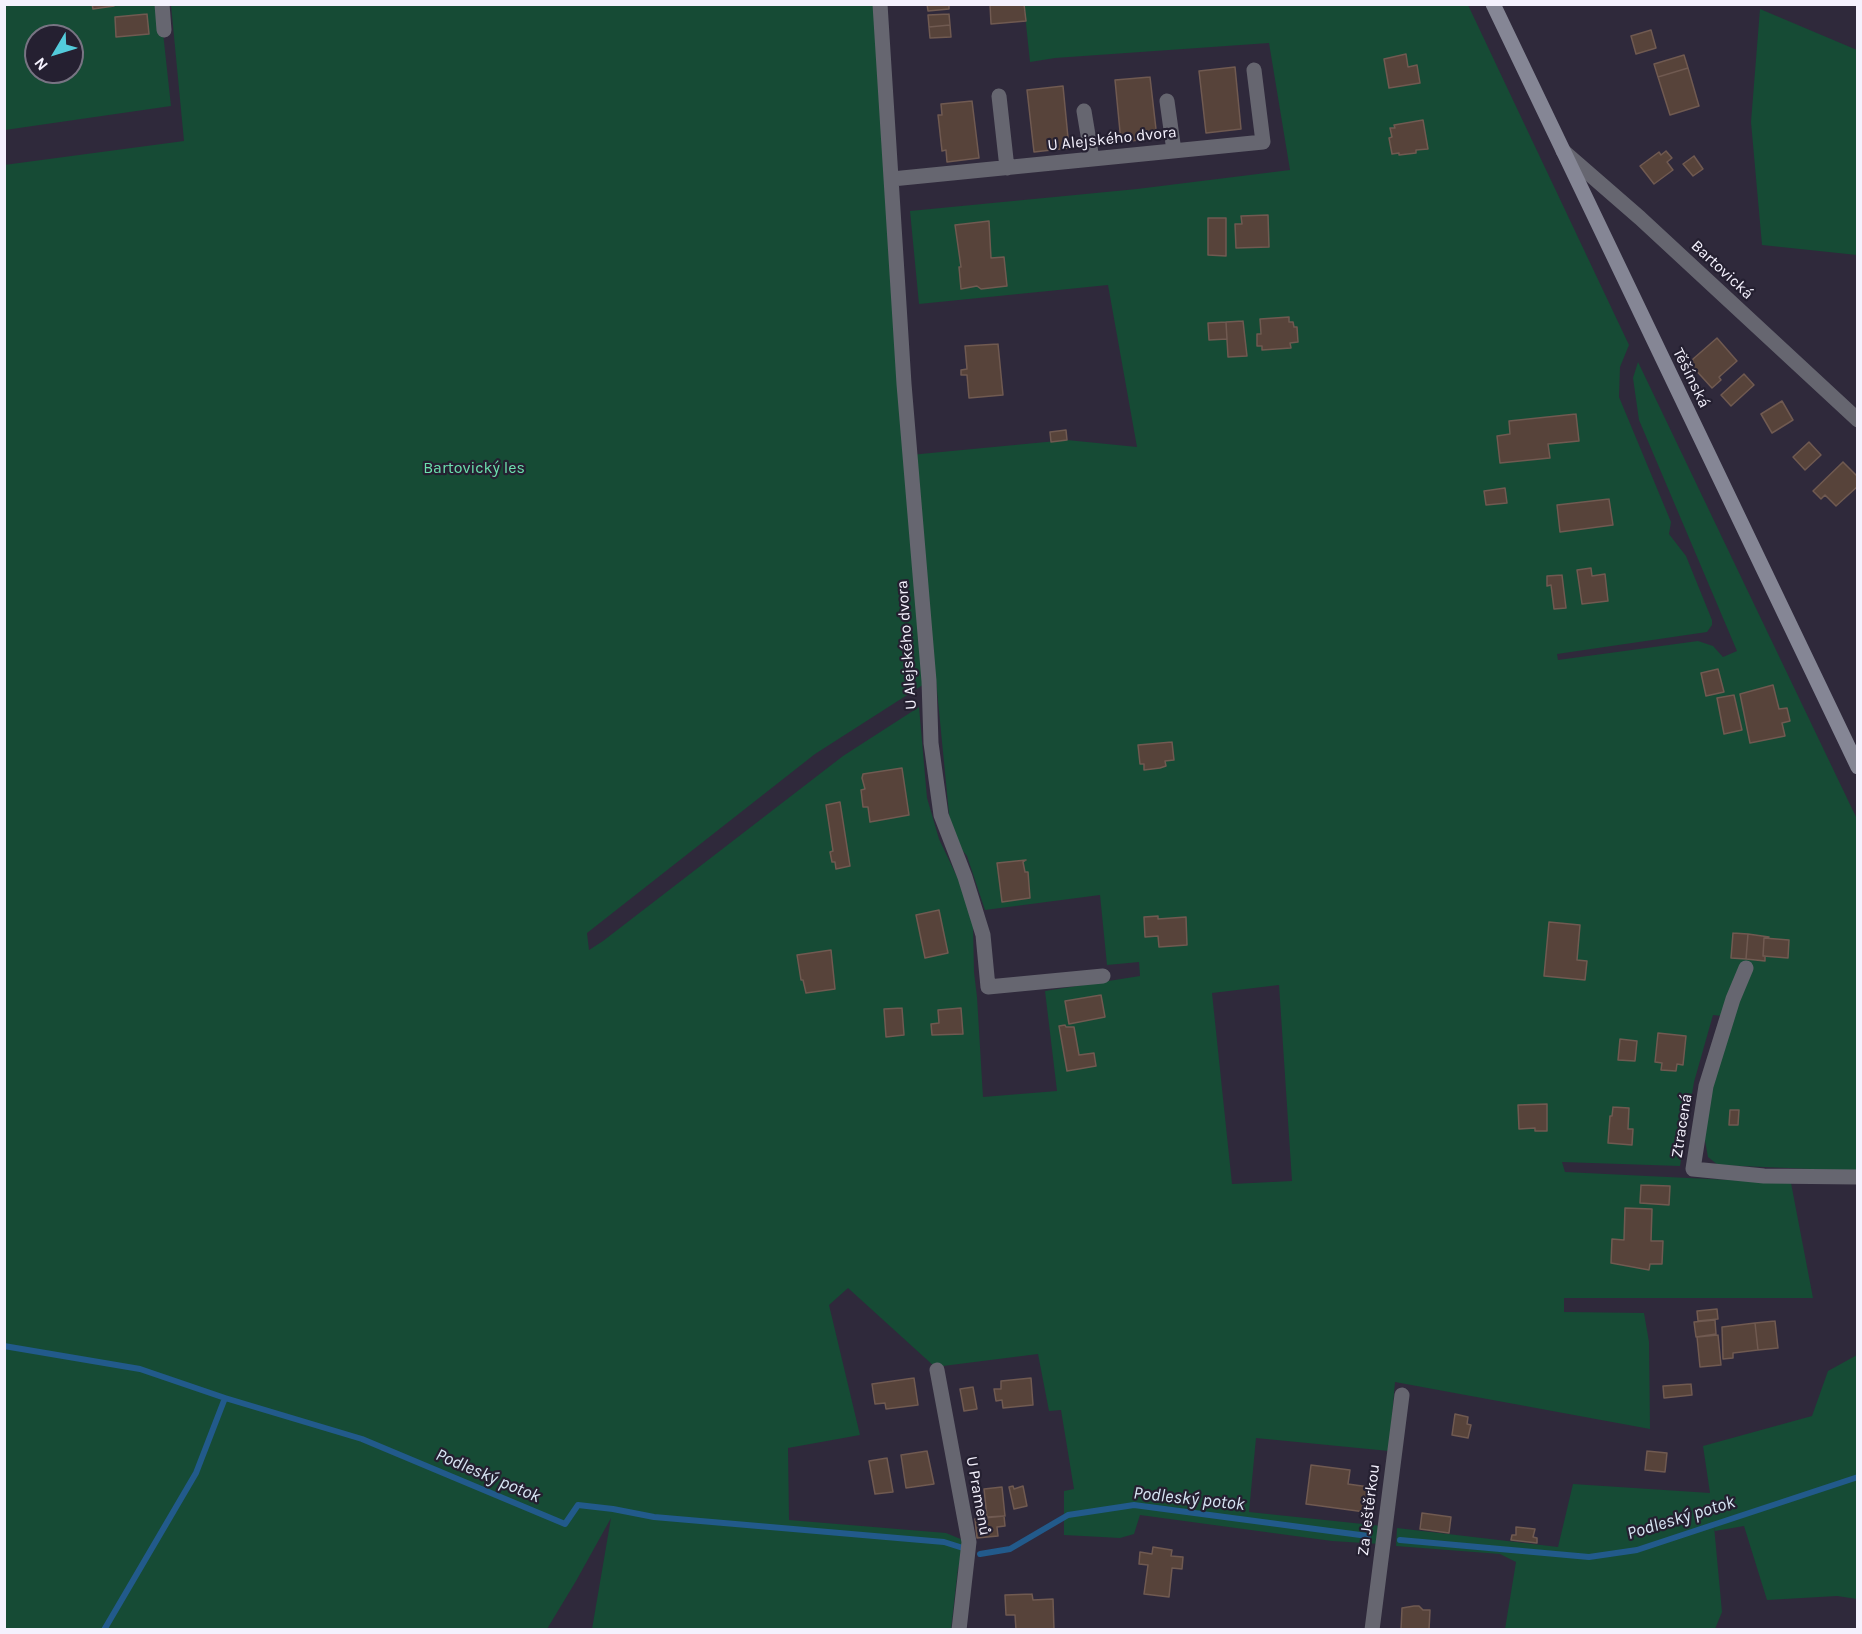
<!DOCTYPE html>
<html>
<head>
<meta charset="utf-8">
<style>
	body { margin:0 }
	#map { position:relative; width:1862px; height:1634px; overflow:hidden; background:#2f293b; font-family:Karla,sans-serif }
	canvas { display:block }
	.frame { position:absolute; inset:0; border:6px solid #f4f1fd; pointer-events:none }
	.north { position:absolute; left:24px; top:24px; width:60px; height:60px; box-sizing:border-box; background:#252031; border:2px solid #787483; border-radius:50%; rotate:232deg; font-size:16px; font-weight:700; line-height:24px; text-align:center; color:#f4f1fd }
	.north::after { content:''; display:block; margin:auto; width:21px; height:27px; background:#53cbdb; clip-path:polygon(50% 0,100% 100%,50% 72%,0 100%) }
</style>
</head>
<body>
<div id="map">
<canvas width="1862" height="1634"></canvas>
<div class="frame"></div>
<div class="north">N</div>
</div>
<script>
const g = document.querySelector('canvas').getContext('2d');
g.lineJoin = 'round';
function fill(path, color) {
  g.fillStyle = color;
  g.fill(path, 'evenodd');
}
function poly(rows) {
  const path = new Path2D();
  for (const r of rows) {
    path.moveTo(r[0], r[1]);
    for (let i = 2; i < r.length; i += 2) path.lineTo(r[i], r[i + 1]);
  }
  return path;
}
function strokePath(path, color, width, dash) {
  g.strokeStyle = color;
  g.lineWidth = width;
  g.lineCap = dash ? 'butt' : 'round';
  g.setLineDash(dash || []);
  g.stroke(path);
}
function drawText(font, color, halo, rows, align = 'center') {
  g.font = font + ' Karla,sans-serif';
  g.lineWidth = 4.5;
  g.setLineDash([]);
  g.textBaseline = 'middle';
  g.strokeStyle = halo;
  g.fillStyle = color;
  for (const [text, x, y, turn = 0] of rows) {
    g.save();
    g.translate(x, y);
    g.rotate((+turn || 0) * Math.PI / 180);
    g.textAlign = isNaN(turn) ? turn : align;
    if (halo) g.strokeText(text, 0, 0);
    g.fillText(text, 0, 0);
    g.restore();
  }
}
const green = poly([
	[5,5,160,5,171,106,5,130],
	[36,36,72,36,72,72,36,72],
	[171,5,880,5,910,455,1067,440,1137,447,1108,285,919,304,910,211,1137,189,1290,170,1269,43,1055,58,1030,62,1024,5,1468,5,1629,345,1620,367,1619,397,1671,522,1669,534,1686,556,1712,620,1712,625,1707,632,1557,654,1558,660,1698,641,1713,646,1723,657,1737,651,1639,420,1633,378,1638,362,1857,819,1857,1171,1718,1165,1708,1157,1704,1135,1710,1084,1732,1017,1713,1015,1694,1082,1680,1166,1562,1162,1565,1172,1791,1183,1813,1298,1564,1298,1564,1312,1644,1313,1649,1342,1650,1429,1395,1382,1389,1451,1256,1438,1249,1512,1382,1526,1380,1544,1332,1541,1140,1515,1134,1534,1120,1538,1064,1535,1064,1491,1074,1489,1061,1410,1049,1411,1038,1354,935,1367,848,1288,829,1305,860,1435,788,1448,789,1520,946,1533,963,1540,963,1556,958,1568,951,1629,592,1629,611,1518,576,1581,547,1629,5,1629,4,165,184,141],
	[936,680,950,824,958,845,967,856,985,910,1100,895,1107,965,1139,962,1140,976,1045,991,1057,1091,983,1097,977,997,974,972,973,924,960,883,939,839,927,798,919,707,843,756,603,941,589,950,587,933,815,754,929,681],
	[1279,985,1292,1181,1232,1184,1212,993],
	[1760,9,1857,50,1857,255,1762,245,1751,122],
	[1857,1355,1857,1599,1837,1596,1767,1600,1744,1526,1715,1531,1714,1526,1722,1612,1715,1629,1505,1629,1516,1562,1500,1554,1396,1546,1397,1528,1558,1547,1573,1484,1710,1493,1703,1446,1812,1416,1828,1371]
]);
const stream = poly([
	[4,1346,140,1369,225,1398,362,1439,565,1524,578,1505,613,1509,654,1517,944,1542,963,1548],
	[1400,1540,1589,1557,1637,1550,1858,1477],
	[980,1554,1010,1549,1068,1515,1134,1505,1368,1536],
	[104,1630,196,1473,225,1398]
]);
const building = poly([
	[92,4,114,4,114,6,93,9,92,4],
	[927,4,949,4,949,9,928,11,927,4],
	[990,4,1024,4,1026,21,991,24,990,4],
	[147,14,149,34,116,37,115,17,147,14],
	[949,14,950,25,929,27,928,15,949,14],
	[950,25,951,37,930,38,929,27,950,25],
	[1651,30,1656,48,1636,54,1631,36,1651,30],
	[1406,54,1408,67,1417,65,1420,83,1389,88,1384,59,1406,54],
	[1684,55,1688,68,1658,77,1654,64,1684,55],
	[1235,67,1241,129,1206,133,1199,71,1235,67],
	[1688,68,1699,106,1670,115,1658,77,1688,68],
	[1150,77,1157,138,1121,142,1115,80,1150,77],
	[1063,86,1069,148,1034,152,1027,90,1063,86],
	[972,101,979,158,947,162,946,150,942,151,938,115,942,115,941,104,972,101],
	[1423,120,1428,149,1416,150,1416,153,1399,155,1399,153,1392,154,1389,138,1392,137,1390,128,1395,128,1394,125,1423,120],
	[1666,151,1672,158,1667,162,1673,170,1654,184,1640,166,1659,152,1661,155,1666,151],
	[1694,156,1703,169,1693,176,1683,164,1694,156],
	[1268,215,1269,247,1236,248,1235,224,1242,224,1241,216,1268,215],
	[1208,218,1226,218,1226,256,1208,255,1208,218],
	[989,221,991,258,1004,257,1007,286,981,289,977,286,961,289,959,267,961,267,955,225,989,221],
	[1289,317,1289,322,1293,322,1294,327,1297,327,1298,342,1290,343,1291,348,1262,350,1262,346,1257,346,1257,334,1261,334,1260,319,1289,317],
	[1243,321,1247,356,1228,357,1226,322,1243,321],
	[1226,322,1227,339,1209,340,1208,323,1226,322],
	[1717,338,1737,361,1719,377,1721,380,1712,388,1692,366,1693,359,1717,338],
	[998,344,1003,395,969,398,967,375,961,375,961,370,967,369,965,346,998,344],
	[1744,374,1754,385,1731,406,1721,395,1744,374],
	[1782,401,1793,420,1772,433,1761,414,1782,401],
	[1576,414,1579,441,1548,444,1550,458,1500,463,1497,436,1510,434,1509,421,1576,414],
	[1066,430,1067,440,1051,442,1050,432,1066,430],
	[1809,442,1821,455,1805,470,1793,457,1809,442],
	[1843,462,1858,477,1858,486,1836,506,1825,495,1821,499,1813,491,1843,462],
	[1505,488,1507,503,1486,505,1484,491,1505,488],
	[1609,499,1613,525,1560,532,1557,505,1609,499],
	[1591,568,1592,576,1605,574,1608,601,1582,604,1577,570,1591,568],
	[1562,575,1566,608,1554,609,1551,585,1547,586,1547,576,1562,575],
	[1718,669,1724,692,1706,696,1701,673,1718,669],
	[1773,685,1779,709,1787,708,1790,721,1782,723,1785,736,1750,743,1740,694,1773,685],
	[1734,695,1742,730,1724,734,1717,698,1734,695],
	[1172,742,1174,760,1165,761,1166,766,1160,768,1144,770,1144,764,1140,764,1138,745,1172,742],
	[902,768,909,815,870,822,868,807,863,807,861,790,865,789,862,778,863,774,902,768],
	[840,802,850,866,836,869,835,862,832,862,830,852,833,851,826,805,840,802],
	[1026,860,1023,862,1025,872,1028,872,1030,898,1002,902,997,863,1026,860],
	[939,910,948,953,925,958,916,915,939,910],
	[1158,916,1158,919,1186,917,1187,945,1159,947,1158,936,1145,937,1144,917,1158,916],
	[1549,922,1580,925,1577,960,1587,961,1585,980,1544,976,1549,922],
	[1733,933,1748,934,1746,959,1731,958,1733,933],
	[1748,934,1769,937,1764,938,1763,956,1765,956,1765,961,1746,959,1748,934],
	[1764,938,1789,940,1788,958,1763,956,1764,938],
	[831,950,835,989,806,993,803,980,801,980,797,955,831,950],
	[1101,995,1105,1017,1069,1024,1065,1001,1101,995],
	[902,1008,904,1035,886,1037,884,1009,902,1008],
	[961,1008,963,1034,932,1035,931,1024,939,1023,938,1010,961,1008],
	[1065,1025,1066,1027,1074,1027,1079,1055,1094,1053,1096,1066,1067,1071,1059,1026,1065,1025],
	[1658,1033,1686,1036,1683,1065,1677,1064,1676,1071,1661,1070,1662,1063,1655,1062,1658,1033],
	[1620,1039,1637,1041,1635,1061,1618,1060,1620,1039],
	[1547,1104,1547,1131,1535,1131,1535,1128,1519,1129,1518,1105,1547,1104],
	[1613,1107,1629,1108,1628,1129,1633,1129,1632,1145,1608,1143,1610,1116,1612,1116,1613,1107],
	[1730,1110,1739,1110,1738,1125,1729,1125,1730,1110],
	[1641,1185,1670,1186,1669,1205,1640,1203,1641,1185],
	[1625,1208,1652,1209,1651,1241,1663,1241,1662,1264,1650,1264,1649,1270,1611,1263,1612,1239,1624,1240,1625,1208],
	[1717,1309,1718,1319,1698,1321,1697,1311,1717,1309],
	[1715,1320,1716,1334,1696,1337,1694,1322,1715,1320],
	[1775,1321,1778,1348,1758,1350,1755,1323,1775,1321],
	[1755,1323,1758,1350,1733,1353,1733,1358,1723,1359,1722,1327,1755,1323],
	[1718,1335,1721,1365,1700,1367,1697,1337,1718,1335],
	[914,1378,918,1405,886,1409,885,1403,875,1404,872,1384,914,1378],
	[1031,1378,1033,1405,1003,1408,1002,1400,996,1401,994,1389,1001,1389,1001,1381,1031,1378],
	[1691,1384,1692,1395,1664,1398,1663,1386,1691,1384],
	[973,1387,977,1409,964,1411,960,1389,973,1387],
	[1455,1414,1468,1417,1467,1424,1471,1425,1468,1438,1452,1435,1455,1414],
	[927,1451,934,1484,906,1488,901,1455,927,1451],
	[1647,1451,1667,1453,1665,1472,1645,1470,1647,1451],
	[887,1458,893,1492,875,1494,869,1461,887,1458],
	[1311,1465,1350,1470,1348,1484,1369,1487,1365,1512,1306,1504,1311,1465],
	[1013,1486,1014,1489,1023,1486,1027,1506,1014,1509,1009,1487,1013,1486],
	[1002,1487,1005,1516,987,1517,984,1489,1002,1487],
	[1422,1513,1451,1517,1449,1533,1420,1529,1422,1513],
	[1004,1516,1005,1526,997,1527,998,1536,977,1538,975,1519,1004,1516],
	[1516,1527,1535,1529,1533,1537,1537,1538,1537,1543,1511,1540,1512,1535,1516,1535,1516,1527],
	[1153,1547,1172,1550,1171,1556,1183,1557,1182,1569,1172,1568,1169,1597,1144,1594,1148,1565,1139,1564,1140,1552,1152,1554,1153,1547],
	[1032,1594,1033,1600,1053,1599,1054,1630,1016,1630,1015,1615,1006,1615,1005,1595,1032,1594],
	[1414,1606,1419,1606,1423,1610,1430,1610,1429,1630,1401,1630,1402,1608,1414,1606]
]);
const street = poly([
	[162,4,164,30],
	[880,4,904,384,929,681,931,743,941,815,965,877,983,935,988,987,1103,976],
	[999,96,1007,168],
	[1167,101,1174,151],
	[1084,111,1092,159],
	[1563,151,1640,218,1858,420],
	[892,179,1263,142,1254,70],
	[1746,968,1733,999,1706,1086,1693,1169,1764,1176,1858,1177],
	[937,1370,969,1542,959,1630],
	[1372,1630,1402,1395]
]);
const secondary = poly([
	[1493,4,1858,767]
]);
const streetNames = [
	["U Alejského dvora",1112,139,-6],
	["Bartovická",1722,270,43],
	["Těšínská",1691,378,64],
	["U Alejského dvora",907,645,-94],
	["Ztracená",1682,1126,-81],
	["U Pramenů",978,1496,80],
	["Za Ještěrkou",1369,1510,-83]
];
const parkNames = [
	["Bartovický les",474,468]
];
const waterNames = [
	["Podleský potok",488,1476,23],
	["Podleský potok",1189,1499,6],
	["Podleský potok",1681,1518,-17]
];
fill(green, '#164b35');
strokePath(stream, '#225a8b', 6);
fill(building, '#57433a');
strokePath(building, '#705a51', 1.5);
strokePath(street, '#666670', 15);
strokePath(secondary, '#858695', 15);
drawText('16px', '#f4f1fd', '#252031', streetNames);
drawText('16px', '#6de0ae', '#252031', parkNames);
drawText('italic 18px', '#d7e5f4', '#252031', waterNames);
</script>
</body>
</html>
